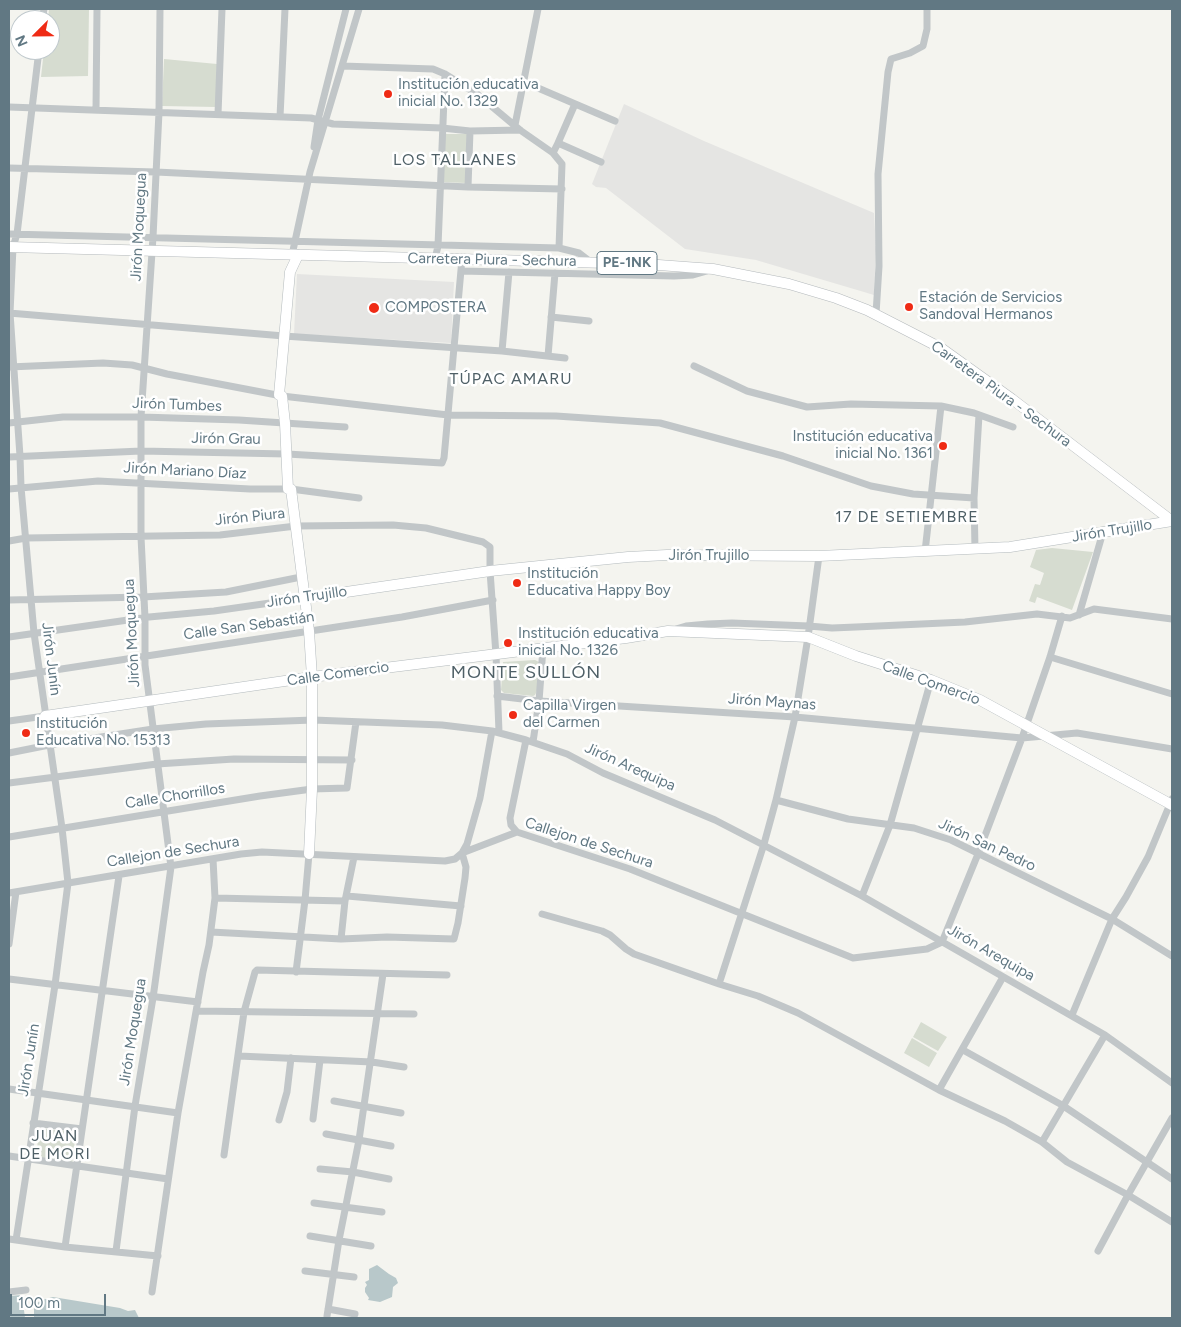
<!DOCTYPE html>
<html>
<head>
<meta charset="utf-8">
<style>
	body { margin:0 }
	#map { position:relative; width:1181px; height:1327px; overflow:hidden; background:#f4f4ef; font-family:Figtree,sans-serif }
	canvas { display:block }
	.frame { position:absolute; inset:0; border:10px solid #617883; pointer-events:none }
	.north { position:absolute; left:10px; top:10px; width:50px; height:50px; box-sizing:border-box; background:#fff; border:1px solid #c0c9cd; border-radius:50%; rotate:247deg; font-size:14px; font-weight:700; line-height:20px; text-align:center; color:#617883 }
	.north::after { content:''; display:block; margin:auto; width:18px; height:22px; background:#ef2b15; clip-path:polygon(50% 0,100% 100%,50% 72%,0 100%) }
	.scale { position:absolute; left:10px; top:1294px; width:96px; height:22px; box-sizing:border-box; border:2px solid #617883; border-top:0; padding-left:6px; font-size:15px; line-height:18px; white-space:nowrap; color:#617883; -webkit-text-stroke:4px #fff; paint-order:stroke }
</style>
</head>
<body>
<div id="map">
<canvas width="1181" height="1327"></canvas>
<div class="frame"></div>
<div class="north">N</div>
<div class="scale">100 m</div>
</div>
<script>
const g = document.querySelector('canvas').getContext('2d');
g.lineJoin = 'round';
function fill(path, color) {
  g.fillStyle = color;
  g.fill(path, 'evenodd');
}
function poly(rows) {
  const path = new Path2D();
  for (const r of rows) {
    path.moveTo(r[0], r[1]);
    for (let i = 2; i < r.length; i += 2) path.lineTo(r[i], r[i + 1]);
  }
  return path;
}
function strokePath(path, color, width, dash) {
  g.strokeStyle = color;
  g.lineWidth = width;
  g.lineCap = dash ? 'butt' : 'round';
  g.setLineDash(dash || []);
  g.stroke(path);
}
function drawText(font, color, halo, rows, align = 'center') {
  g.font = font + ' Figtree,sans-serif';
  g.lineWidth = 5;
  g.setLineDash([]);
  g.textBaseline = 'middle';
  g.strokeStyle = halo;
  g.fillStyle = color;
  for (const [text, x, y, turn = 0] of rows) {
    g.save();
    g.translate(x, y);
    g.rotate((+turn || 0) * Math.PI / 180);
    g.textAlign = isNaN(turn) ? turn : align;
    if (halo) g.strokeText(text, 0, 0);
    g.fillText(text, 0, 0);
    g.restore();
  }
}
const built = poly([
	[624,104,704,141,874,213,876,249,874,295,756,260,685,249,606,188,596,187,592,184],
	[297,274,454,282,451,343,294,334]
]);
const green = poly([
	[49,9,89,9,88,76,41,77,44,50,50,50,50,20,48,20],
	[164,59,217,64,216,107,162,106],
	[443,134,467,134,466,183,441,182],
	[1052,548,1093,552,1072,610,1037,597,1035,603,1029,601,1035,584,1040,585,1044,573,1030,567,1036,550],
	[535,660,539,662,537,691,535,695,533,696,504,693,501,690,503,662],
	[921,1022,947,1037,938,1051,913,1037],
	[912,1038,937,1053,929,1067,904,1053],
	[39,1128,76,1132,72,1164,36,1159]
]);
const water = poly([
	[377,1265,389,1274,396,1278,398,1283,393,1287,392,1297,380,1302,368,1300,369,1298,365,1292,365,1288,367,1285,365,1282,369,1280,369,1269],
	[22,1295,25,1318,9,1318,9,1296],
	[53,1297,120,1308,128,1311,135,1310,139,1318,34,1318,34,1307,37,1303,42,1300]
]);
const street = poly([
	[42,20,44,9],
	[342,66,433,69,445,74,477,94,520,130,553,153,562,164,559,248],
	[524,82,615,121],
	[9,107,311,118,333,124,442,128,470,131,520,130],
	[96,110,97,9],
	[218,114,222,9],
	[280,117,285,9],
	[515,125,538,9],
	[558,143,575,104],
	[314,147,318,120,346,9],
	[553,153,558,143,601,162],
	[9,168,156,172,468,187,562,189],
	[468,187,470,131],
	[9,234,559,248,579,253,592,263],
	[292,255,310,172,359,9],
	[435,259,438,246,445,74],
	[461,271,674,276,693,275,707,271],
	[9,313,284,336,502,351,565,358],
	[876,314,879,266,878,174,888,72,891,59,910,53,923,46,927,29,927,9],
	[551,317,589,321],
	[502,351,509,272],
	[548,356,555,273],
	[694,366,747,391,807,407,851,404,941,406,974,413,1013,427],
	[9,367,103,363,132,365,167,374,282,396,448,415,556,416,660,423,783,456,871,486,913,494,974,498],
	[9,423,63,417,141,417,239,420,345,427],
	[9,457,141,451,287,454,442,463,444,458,462,259],
	[9,489,98,481,250,489,291,489,359,498],
	[9,541,26,538,220,535,296,526,393,525,426,528,483,542,490,547,490,571,496,655,499,732],
	[975,549,974,498,979,415],
	[925,552,941,406],
	[9,600,143,597,226,592,301,577],
	[1079,615,1103,532],
	[676,629,686,626,708,624,732,623,809,626,832,628,856,627,965,622,1037,614,1070,618,1094,609,1172,619],
	[9,637,149,617,214,611,305,598],
	[1050,657,1172,694],
	[9,677,402,617,493,600],
	[497,696,539,701,795,717,1022,738,1077,733,1172,749],
	[9,721,45,716],
	[533,742,539,701,543,648],
	[9,753,49,745,153,729,206,724,313,720,442,725,492,731,526,740,567,754,603,773,715,820,862,896,1105,1035,1172,1083],
	[9,783,157,764,234,759,352,760],
	[776,800,848,819,914,828,951,840,1112,919,1172,956],
	[517,832,511,825,510,818,526,740],
	[9,837,260,796,312,789,347,788,356,722],
	[9,893,241,854,262,852,445,861,455,859,462,853,517,832,630,869,853,958,927,949,942,942,978,854,1022,738,1050,657,1062,616],
	[347,896,461,906],
	[862,896,890,825,931,680],
	[215,898,345,901],
	[542,914,602,931,610,935,626,949,634,954,719,984,758,996,798,1013,939,1090,1005,1121,1042,1142,1067,1162,1128,1195,1172,1222],
	[211,932,341,939,387,937,454,939,458,923,465,878,466,867,462,853,467,844,480,798,492,731],
	[341,939,345,901,354,857],
	[9,944,16,892],
	[296,972,305,900,309,854],
	[9,979,198,1002],
	[719,984,764,844,776,800,795,717,808,637,819,556],
	[197,1011,414,1014],
	[1072,1015,1112,919,1126,897,1148,857,1172,799],
	[963,1050,1062,1105,1172,1179],
	[239,1056,372,1062,404,1067],
	[9,1089,178,1113],
	[939,1090,1003,977],
	[334,1101,401,1113],
	[313,1119,320,1060],
	[279,1120,287,1092,291,1058],
	[33,1123,82,1129],
	[326,1134,391,1146],
	[1042,1142,1105,1035],
	[224,1155,244,1012,255,972,257,970,447,975],
	[9,1156,168,1179],
	[320,1169,353,1172,389,1179],
	[314,1203,382,1212],
	[310,1236,371,1246],
	[9,1239,65,1247,158,1256],
	[16,1240,55,985,68,883,62,828,34,633,21,487,20,456,10,313,13,247,17,234,39,50],
	[65,1247,119,876],
	[116,1251,135,1106,153,998,171,867,145,665,145,618,141,537,141,417,153,237,159,112,160,9],
	[1098,1251,1128,1195,1172,1118],
	[305,1271,354,1277],
	[9,1292,26,1290],
	[152,1292,178,1113,203,972,209,945,215,898,213,859],
	[328,1309,355,1314],
	[327,1316,339,1240,359,1140,383,974]
]);
const secondary = poly([
	[279,395,290,272,298,255],
	[282,396,285,423,288,489],
	[291,489,309,631,312,677,312,789,309,854],
	[305,598,490,571,628,557,667,555,819,556,1010,547,1172,521],
	[45,716,312,677,626,638,668,631,808,637,856,656,931,680,980,700,1172,805]
]);
const primary = poly([
	[9,247,645,264,713,269,789,284,836,298,867,310,941,348,1012,399,1172,521]
]);
const markers = [
	[388,94,5,"#ef2b15"],
	[909,307,5,"#ef2b15"],
	[374,308,6,"#ef2b15"],
	[943,446,5,"#ef2b15"],
	[517,583,5,"#ef2b15"],
	[508,643,5,"#ef2b15"],
	[513,715,5,"#ef2b15"],
	[26,733,5,"#ef2b15"]
];
const shields = [
	[627,263,60]
];
const shieldNames = [
	["PE-1NK",627,263]
];
const poiNames = [
	["Institución educativa",398,85],
	["inicial No. 1329",398,102],
	["Estación de Servicios",919,298],
	["Sandoval Hermanos",919,315],
	["COMPOSTERA",385,308],
	["Institución educativa",933,437,"right"],
	["inicial No. 1361",933,454,"right"],
	["Institución",527,574],
	["Educativa Happy Boy",527,591],
	["Institución educativa",518,634],
	["inicial No. 1326",518,651],
	["Capilla Virgen",523,706],
	["del Carmen",523,723],
	["Institución",36,724],
	["Educativa No. 15313",36,741]
];
const streetNames = [
	["Jirón Moquegua",139,227,-87],
	["Carretera Piura - Sechura",492,260,1],
	["Carretera Piura - Sechura",1001,394,36],
	["Jirón Tumbes",177,405,2],
	["Jirón Grau",226,439,1],
	["Jirón Mariano Díaz",185,471,3],
	["Jirón Piura",250,517,-6],
	["Jirón Trujillo",1112,531,-9],
	["Jirón Trujillo",709,556],
	["Jirón Trujillo",307,597,-8],
	["Calle San Sebastián",249,626,-8],
	["Jirón Moquegua",132,633,-93],
	["Jirón Junín",51,659,83],
	["Calle Comercio",338,674,-8],
	["Calle Comercio",931,683,20],
	["Jirón Maynas",772,702,4],
	["Jirón Arequipa",630,767,24],
	["Calle Chorrillos",175,796,-9],
	["Callejon de Sechura",589,843,18],
	["Jirón San Pedro",987,845,25],
	["Callejon de Sechura",173,852,-9],
	["Jirón Arequipa",991,953,30],
	["Jirón Moquegua",133,1032,-81],
	["Jirón Junín",29,1060,-81]
];
const neighbourhoodNames = [
	["LOS TALLANES",455,160],
	["TÚPAC AMARU",511,379],
	["17 DE SETIEMBRE",907,517],
	["JUAN",55,1136],
	["DE MORI",55,1154]
];
const quarterNames = [
	["MONTE SULLÓN",526,673]
];
fill(built, '#e5e5e3');
fill(green, '#d6dcd0');
fill(water, '#b8c8ca');
strokePath(secondary, '#b3babd', 11);
strokePath(primary, '#b4b9bc', 11);
strokePath(street, '#c1c6c8', 7);
strokePath(secondary, '#fff', 10);
strokePath(primary, '#fff', 10);
for (const [x, y, r, color] of markers) {
  const dot = new Path2D();
  dot.arc(x, y, r, 0, 2 * Math.PI);
  g.fillStyle = color;
  g.fill(dot);
  strokePath(dot, '#fff', 2);
}
for (const [x, y, w] of shields) {
  const box = new Path2D();
  box.roundRect(x - w / 2, y - 11.5, w, 23, 4);
  g.fillStyle = '#fff';
  g.fill(box);
  strokePath(box, '#617883', 1);
}
drawText('bold 14px', '#617883', null, shieldNames);
drawText('15px', '#617883', '#fff', poiNames, 'left');
drawText('15px', '#617883', '#fff', streetNames);
g.letterSpacing = '1px';
drawText('16px', '#4f6067', '#fff', neighbourhoodNames);
g.letterSpacing = '0px';
g.letterSpacing = '1px';
drawText('18px', '#4f6067', '#fff', quarterNames);
g.letterSpacing = '0px';
</script>
</body>
</html>
